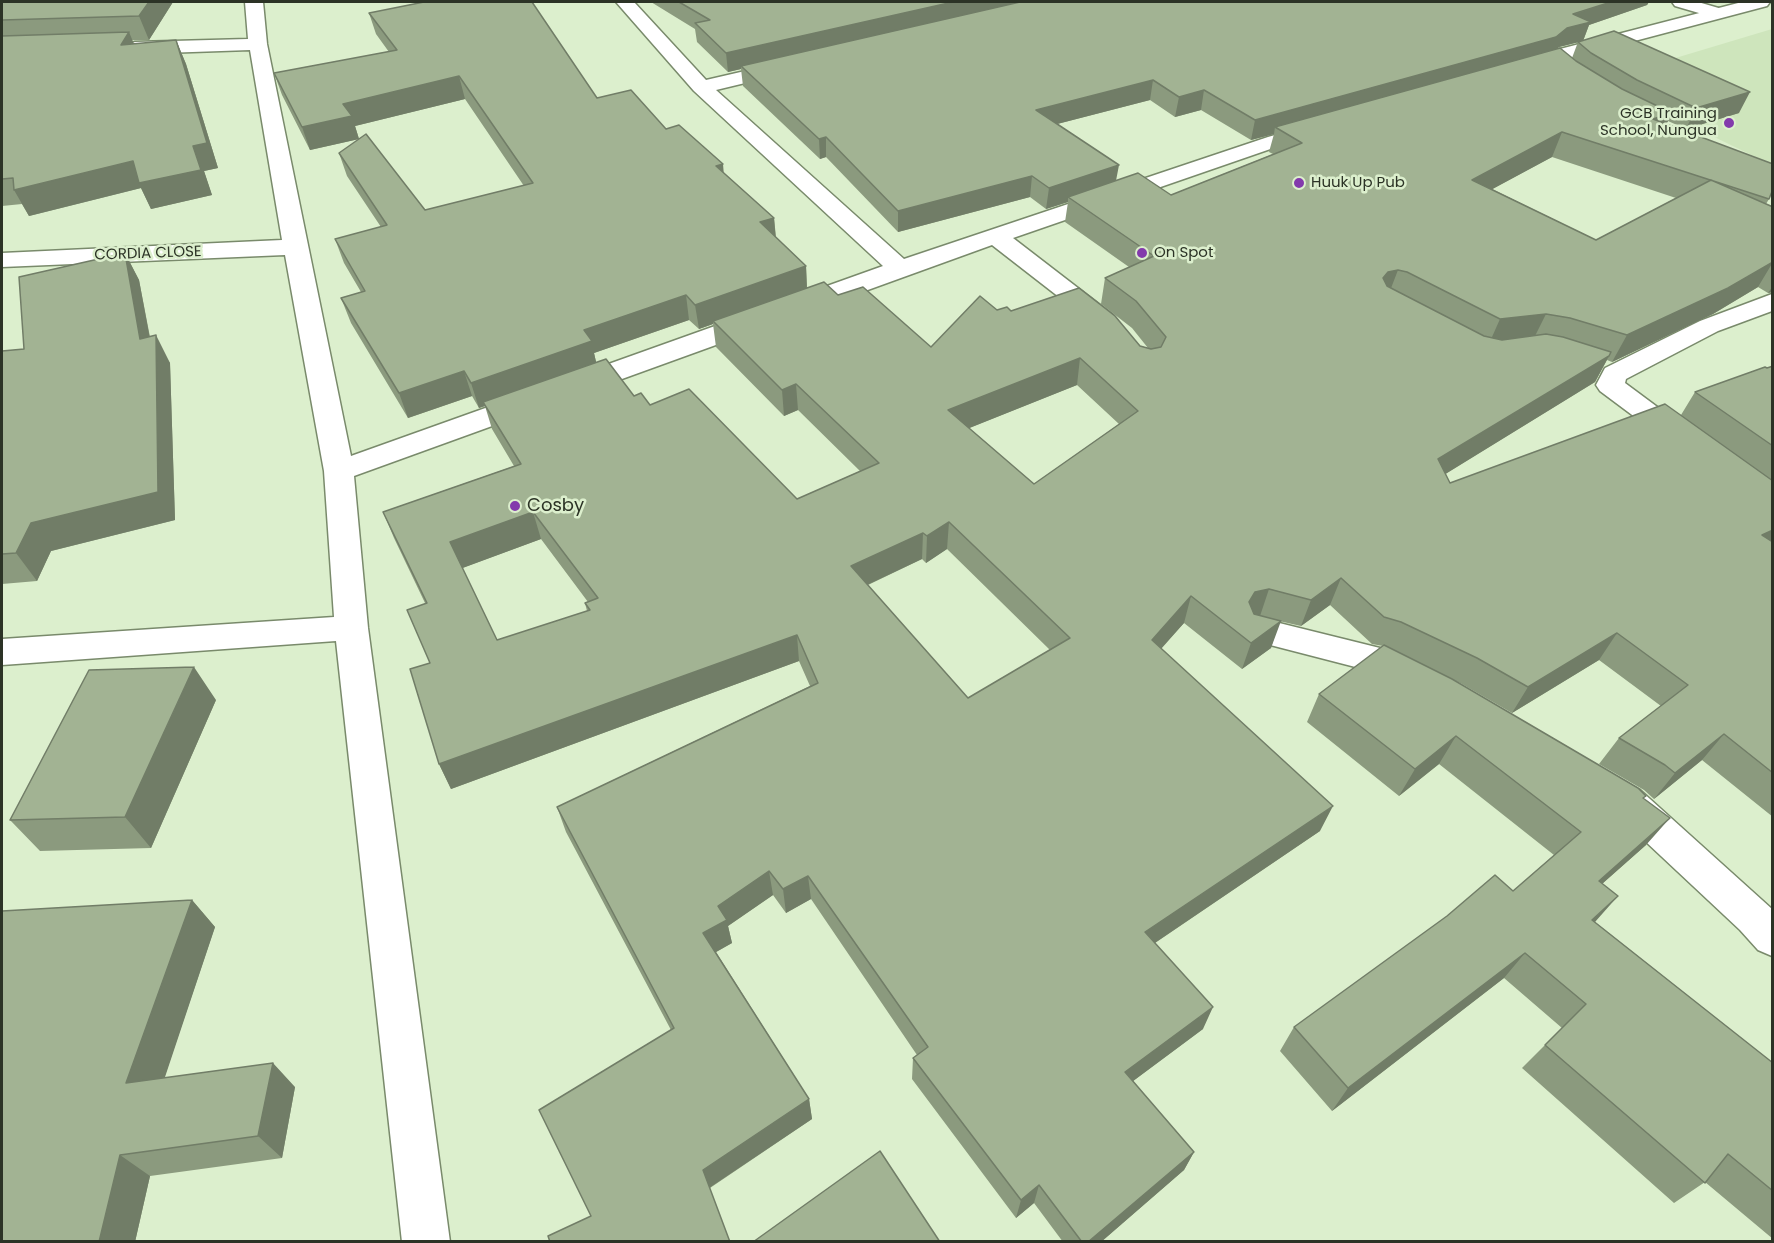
<!DOCTYPE html>
<html>
<head>
<meta charset="utf-8">
<style>
	body { margin:0 }
	#map { position:relative; width:1774px; height:1243px; overflow:hidden; background:#dcefcd; font-family:Poppins,sans-serif }
	canvas { display:block }
	.frame { position:absolute; inset:0; border:3px solid #2c3326; pointer-events:none }
</style>
</head>
<body>
<div id="map">
<canvas width="1774" height="1243"></canvas>
<div class="frame"></div>
</div>
<script>
const g = document.querySelector('canvas').getContext('2d');
g.lineJoin = 'round';
function fill(path, color) {
  g.fillStyle = color;
  g.fill(path, 'evenodd');
}
function poly(rows) {
  const path = new Path2D();
  for (const r of rows) {
    path.moveTo(r[0], r[1]);
    for (let i = 2; i < r.length; i += 2) path.lineTo(r[i], r[i + 1]);
  }
  return path;
}
function strokePath(path, color, width, dash) {
  g.strokeStyle = color;
  g.lineWidth = width;
  g.lineCap = dash ? 'butt' : 'round';
  g.setLineDash(dash || []);
  g.stroke(path);
}
function drawText(font, color, halo, rows, align = 'center') {
  g.font = font + ' Poppins,sans-serif';
  g.lineWidth = 5;
  g.setLineDash([]);
  g.textBaseline = 'middle';
  g.strokeStyle = halo;
  g.fillStyle = color;
  for (const [text, x, y, turn = 0] of rows) {
    g.save();
    g.translate(x, y);
    g.rotate((+turn || 0) * Math.PI / 180);
    g.textAlign = isNaN(turn) ? turn : align;
    if (halo) g.strokeText(text, 0, 0);
    g.fillText(text, 0, 0);
    g.restore();
  }
}
const built = poly([
	[1772,29,1772,165,1599,81]
]);
const minor = poly([
	[245,2,263,2,267,44,351,456,883,266,694,91,616,2,634,2,706,80,784,62,791,64,794,68,791,72,716,90,904,259,1268,137,1314,124,1321,126,1324,130,1321,134,1282,145,1013,238,1113,315,1117,320,1113,325,1104,328,1095,325,992,245,354,476,368,628,450,1242,402,1242,336,641,2,665,2,639,334,617,324,471,285,255,2,267,2,253,282,240,250,50,135,54,128,52,126,48,128,44,135,42,248,39,245,2],
	[1672,2,1698,2,1722,9,1725,13,1722,17,1716,18,1675,6,1672,2],
	[1772,294,1772,311,1718,331,1626,379,1625,383,1691,432,1695,438,1691,444,1681,447,1671,444,1600,391,1596,385,1605,368,1700,321,1772,294],
	[1259,618,1388,650,1420,666,1425,675,1420,684,1408,688,1367,670,1247,639,1242,630,1247,621,1259,618],
	[1627,785,1640,790,1772,909,1772,956,1758,950,1740,930,1614,812,1608,801,1614,790,1627,785]
]);
const tertiary = poly([
	[1742,2,1770,2,1767,6,1574,57,1566,62,1584,76,1587,80,1584,84,1570,84,1544,62,1560,49,1742,2]
]);
const wall = poly([
	[2,2,173,2,149,40,132,40,134,44,176,40,186,64,218,168,204,171,212,195,151,209,141,188,29,216,22,204,2,206],
	[651,2,1649,2,1647,5,1589,25,1583,41,1739,113,1686,129,1668,121,1666,124,1769,199,1766,204,1773,207,1773,292,1768,293,1758,287,1713,314,1612,362,1607,360,1595,382,1445,474,1450,483,1681,415,1695,392,1773,366,1773,817,1702,760,1654,799,1644,790,1599,764,1619,738,1661,706,1599,660,1512,713,1462,684,1410,658,1644,798,1646,845,1603,883,1595,922,1773,1063,1773,1239,1705,1182,1674,1203,1522,1068,1562,1028,1504,978,1332,1111,1280,1051,1294,1027,1513,891,1554,855,1439,764,1399,796,1307,722,1319,694,1383,646,1372,644,1330,605,1301,626,1279,621,1271,648,1242,669,1184,623,1161,648,1320,831,1155,943,1203,1029,1133,1081,1194,1152,1184,1170,1101,1242,1063,1242,1034,1203,1016,1218,912,1079,913,1058,917,1055,811,899,786,913,773,895,728,926,732,943,716,952,809,1099,812,1119,710,1188,591,1216,671,1030,566,832,557,807,810,686,799,661,451,789,439,764,425,603,394,538,383,512,514,466,492,429,485,406,479,408,472,396,408,418,351,323,341,298,361,292,344,263,335,239,381,227,347,176,339,153,425,210,524,186,465,99,355,126,359,139,310,150,282,95,274,73,389,52,376,34,369,13,597,98,666,129,723,164,723,172,774,218,776,237,806,266,807,288,838,295,931,347,997,310,1011,311,1148,348,1132,328,1101,304,1105,278,1129,267,1065,222,1068,202,1046,209,1030,197,898,232,826,157,820,159,743,86,741,69,728,72,697,42,695,29],
	[1578,42,1572,58,1557,49,1559,47,1579,42],
	[1150,100,1175,117,1201,110,1251,140,1274,134,1269,152,1273,154,1171,195,1116,181,1057,124],
	[1552,157,1676,198,1596,240,1492,189],
	[689,320,699,329,713,324,716,347,784,416,798,410,860,471,797,499,634,396,596,362,594,353],
	[1077,385,1119,424,1034,484,969,428],
	[541,539,588,602,585,603,587,611,497,640,462,568],
	[947,549,1050,650,968,698,868,585,922,559,926,563],
	[125,253,139,280,150,337,170,363,175,520,51,551,37,581,2,584,2,351,24,349],
	[216,700,151,848,40,851,10,820],
	[192,900,215,927,164,1078,295,1087,282,1158,150,1176,135,1242,2,1242]
]);
const shadedWall = poly([
	[149,2,173,2,149,40,139,16],
	[953,2,1033,2,741,66,741,69,728,72,726,53],
	[1611,2,1649,2,1647,5,1589,25,1583,41,1559,47,1548,56,1275,127,1274,134,1251,140,1255,120],
	[129,32,139,56,121,45],
	[176,40,186,64,218,168,204,171,212,195,151,209,141,188,29,216,14,190,193,146],
	[459,76,465,99,355,126,359,139,310,150,302,127,343,104],
	[1153,80,1150,100,1034,130,1036,110],
	[1204,90,1201,110,1175,117,1179,97],
	[1750,92,1739,113,1686,129,1696,108],
	[1672,113,1660,137,1653,119],
	[1562,132,1552,157,1463,205,1472,180],
	[826,137,826,157,820,159,819,139],
	[723,164,725,188,716,166],
	[1119,165,1115,186,1068,197,1068,202,1046,209,1049,188],
	[1032,176,1030,197,898,232,898,211],
	[774,218,776,242,760,222],
	[125,253,139,280,155,366,140,339],
	[1773,262,1758,287,1713,314,1612,362,1627,335],
	[806,266,807,291,713,321,713,324,699,329,695,305],
	[1398,270,1388,296,1383,278,1388,272],
	[1773,286,1773,292,1768,293],
	[686,295,689,320,594,353,597,366,483,402,485,406,479,408,471,383,584,330],
	[1546,314,1533,340,1488,346,1500,319],
	[156,335,170,363,175,520,51,551,37,581,16,553,31,523],
	[1609,356,1595,382,1426,486,1438,459],
	[1080,358,1077,385,947,437,948,410],
	[464,371,472,396,408,418,399,393],
	[796,384,798,410,784,416,782,390],
	[533,512,541,539,460,569,450,542],
	[949,522,947,549,926,563,927,536],
	[1773,530,1773,548,1762,535],
	[923,533,922,559,852,592,851,566],
	[1341,578,1330,605,1301,626,1311,600],
	[1269,589,1260,616,1246,619,1249,602,1255,592],
	[1191,596,1184,623,1146,666,1152,640],
	[1281,621,1271,648,1242,669,1251,643],
	[1617,633,1599,660,1512,713,1528,687],
	[797,635,799,661,451,789,439,764],
	[194,667,216,700,151,848,125,817],
	[1724,734,1702,760,1654,799,1675,773],
	[1456,736,1439,764,1399,796,1415,769],
	[1333,806,1320,831,1137,955,1145,932],
	[1670,818,1646,845,1576,907,1599,881],
	[769,871,773,895,728,926,732,943,709,956,703,933,718,906],
	[808,876,811,899,786,913,783,889],
	[1618,896,1595,922,1592,920],
	[192,900,215,927,155,1107,126,1083],
	[1525,953,1504,978,1332,1111,1348,1088],
	[1213,1007,1203,1029,1117,1093,1125,1072],
	[273,1063,295,1087,282,1158,258,1136],
	[809,1099,812,1119,709,1188,703,1170],
	[1194,1152,1184,1170,1101,1242,1088,1242],
	[120,1155,150,1176,135,1242,99,1242],
	[1039,1185,1034,1203,1016,1218,1021,1200]
]);
const building = poly([
	[2,2,149,2,139,16,2,20,2,2],
	[424,2,532,2,597,98,631,90,666,129,679,125,723,164,716,166,774,218,760,222,806,266,695,305,686,295,584,330,592,341,471,383,464,371,399,393,341,298,365,291,335,239,387,225,339,153,366,134,425,210,533,183,459,76,343,104,352,116,302,127,274,73,397,50,369,13,424,2],
	[679,2,953,2,726,53,695,23,710,20,679,2],
	[1020,2,1611,2,1573,14,1591,22,1567,28,1556,37,1255,120,1204,90,1179,97,1153,80,1036,110,1119,165,1049,188,1032,176,898,211,826,137,819,139,741,66,1020,2],
	[1614,31,1750,92,1696,108,1637,80,1591,53,1578,42,1614,31],
	[129,32,121,45,176,40,207,143,193,146,201,170,139,183,133,161,14,190,13,178,2,179,2,36,129,32],
	[1560,48,1576,61,1622,89,1672,113,1653,119,1773,164,1773,189,1769,199,1562,132,1472,180,1596,240,1711,180,1773,207,1773,262,1728,288,1627,335,1570,318,1546,314,1500,319,1407,272,1398,270,1388,272,1383,278,1387,286,1484,336,1502,340,1546,334,1563,337,1611,352,1609,356,1438,459,1450,483,1665,404,1773,481,1773,530,1762,535,1773,542,1773,773,1724,734,1675,773,1665,765,1619,738,1688,685,1617,633,1528,687,1477,658,1401,622,1384,617,1341,578,1311,600,1269,589,1255,592,1249,602,1254,614,1281,621,1251,643,1191,596,1152,640,1333,806,1145,932,1213,1007,1125,1072,1194,1152,1088,1242,1082,1242,1039,1185,1021,1200,913,1058,928,1047,808,876,783,889,769,871,718,906,727,920,703,933,809,1099,703,1170,730,1242,550,1242,548,1236,591,1216,539,1110,674,1028,557,807,818,683,797,635,439,764,410,669,430,663,407,610,427,603,383,512,521,464,483,402,606,359,634,396,641,393,650,405,689,389,797,499,879,463,796,384,782,390,713,321,824,282,838,295,863,287,931,347,980,296,997,310,1007,307,1011,311,1079,288,1115,316,1140,346,1151,349,1161,347,1166,337,1136,301,1105,278,1154,256,1068,197,1138,173,1171,195,1302,143,1275,127,1560,48],
	[1080,358,1138,411,1034,484,948,410,1080,358],
	[533,512,598,598,585,603,590,610,497,640,450,542,533,512],
	[949,522,1070,638,968,698,851,566,923,533,927,536,949,522],
	[125,253,140,339,156,335,158,492,31,523,16,553,2,554,2,351,24,349,19,277,125,253],
	[1773,366,1773,446,1695,392,1765,367,1767,368,1773,366],
	[1384,645,1452,679,1638,788,1646,796,1643,798,1670,818,1599,881,1618,896,1592,920,1773,1063,1773,1191,1728,1154,1705,1183,1545,1045,1586,1004,1525,953,1348,1088,1294,1027,1447,916,1495,875,1513,891,1581,832,1456,736,1415,769,1319,694,1384,645],
	[194,667,125,817,10,820,89,670,194,667],
	[192,900,126,1083,273,1063,258,1136,120,1155,99,1242,2,1242,2,911,192,900],
	[880,1151,940,1242,753,1242,880,1151]
]);
const markers = [
	[1729,123,6,"#833aac"],
	[1299,183,6,"#833aac"],
	[1142,253,6,"#833aac"],
	[515,506,6,"#833aac"]
];
const farPoinames = [
	["GCB Training",1717,114,"right"],
	["School, Nungua",1717,131,"right"],
	["Huuk Up Pub",1311,183],
	["On Spot",1154,253]
];
const farStreetnames = [
	["CORDIA CLOSE",148,254,-2]
];
const poiNames = [
	["Cosby",527,506]
];
fill(built, '#cee5bc');
strokePath(minor, '#798a6b', 3);
strokePath(tertiary, '#798a6b', 3);
fill(minor, '#fff');
fill(tertiary, '#fff');
fill(wall, '#8b9a7e');
fill(shadedWall, '#717d67');
fill(building, '#a2b393');
strokePath(building, '#717d67', 1.5);
for (const [x, y, r, color] of markers) {
  const dot = new Path2D();
  dot.arc(x, y, r, 0, 2 * Math.PI);
  g.fillStyle = color;
  g.fill(dot);
  strokePath(dot, '#dcefcd', 2);
}
drawText('15px', '#2c3326', '#dcefcd', farPoinames, 'left');
drawText('15px', '#2c3326', '#dcefcd', farStreetnames);
drawText('18px', '#2c3326', '#dcefcd', poiNames, 'left');
</script>
</body>
</html>
